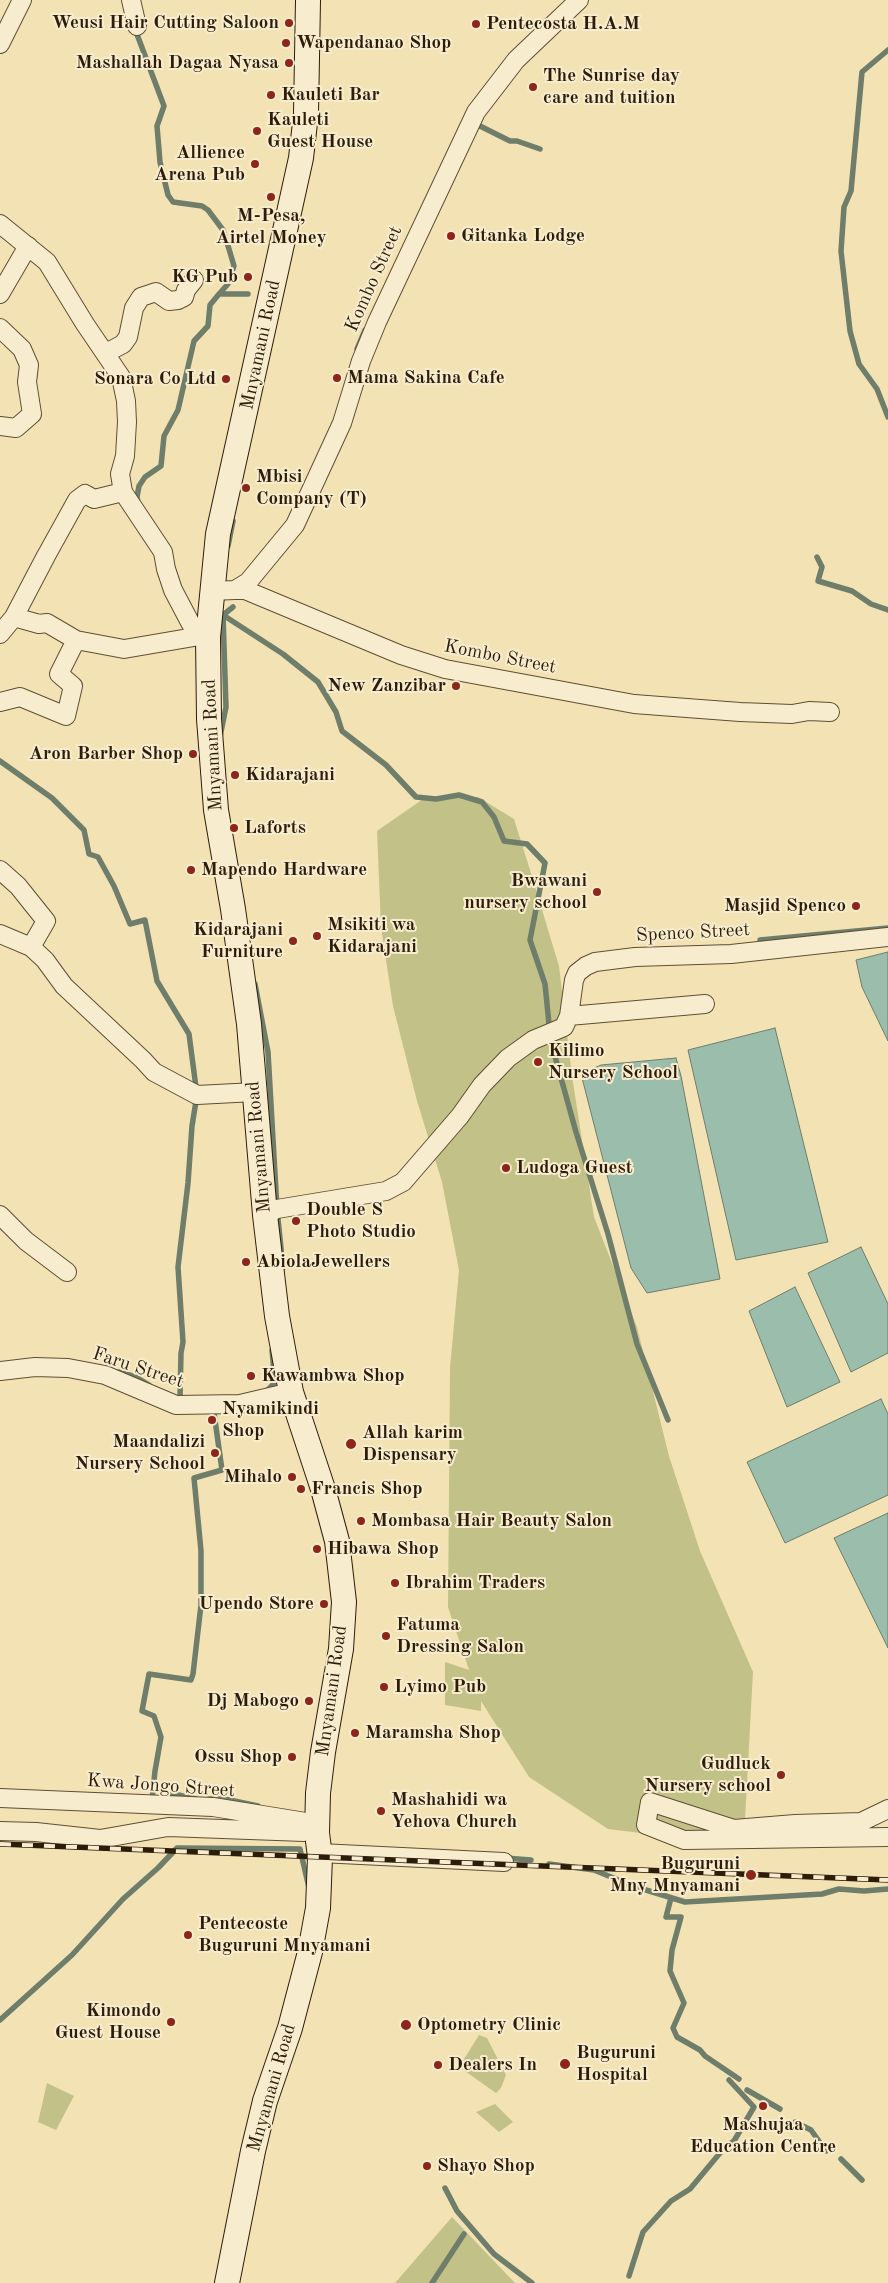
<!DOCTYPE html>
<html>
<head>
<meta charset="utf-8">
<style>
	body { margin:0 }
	canvas { display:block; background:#f3e3b4 }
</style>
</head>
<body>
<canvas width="888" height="2283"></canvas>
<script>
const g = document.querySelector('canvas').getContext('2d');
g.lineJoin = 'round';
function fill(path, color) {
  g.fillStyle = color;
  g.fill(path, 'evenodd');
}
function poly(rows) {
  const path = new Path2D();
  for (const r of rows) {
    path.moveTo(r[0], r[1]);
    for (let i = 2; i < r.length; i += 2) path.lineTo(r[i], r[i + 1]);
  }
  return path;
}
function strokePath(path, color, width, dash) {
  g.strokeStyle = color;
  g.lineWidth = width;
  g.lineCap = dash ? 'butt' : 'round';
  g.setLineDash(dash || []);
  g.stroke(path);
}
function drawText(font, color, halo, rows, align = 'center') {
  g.font = font + ' "Old Standard TT",serif';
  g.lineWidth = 4;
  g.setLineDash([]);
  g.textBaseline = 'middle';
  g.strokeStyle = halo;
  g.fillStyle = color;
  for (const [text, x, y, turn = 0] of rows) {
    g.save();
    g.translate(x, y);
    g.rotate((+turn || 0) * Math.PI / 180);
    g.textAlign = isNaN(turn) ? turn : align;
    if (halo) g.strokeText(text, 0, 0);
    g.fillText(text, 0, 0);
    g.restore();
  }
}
const green = poly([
	[478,797,514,819,530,870,559,966,572,1076,594,1217,637,1327,669,1456,700,1551,753,1672,745,1820,748,1822,673,1837,608,1829,529,1777,481,1701,481,1711,445,1705,445,1662,469,1670,448,1607,450,1368,459,1270,442,1182,417,1101,393,1006,381,927,377,831,423,799],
	[479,2035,487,2038,506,2075,501,2088,496,2093,459,2067],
	[47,2083,74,2096,56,2130,38,2122],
	[495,2104,513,2122,499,2132,476,2112],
	[452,2217,515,2283,395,2283]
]);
const water = poly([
	[888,952,888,1041,862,987,856,960,888,952],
	[775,1028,828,1242,736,1260,688,1050,775,1028],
	[676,1058,681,1076,720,1279,647,1293,631,1268,581,1074,601,1065,676,1058],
	[861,1247,888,1304,888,1353,851,1372,808,1273,861,1247],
	[795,1287,840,1382,787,1407,749,1311,795,1287],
	[881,1399,888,1414,888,1495,785,1543,747,1462,881,1399],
	[888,1513,888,1648,834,1538,888,1513]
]);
const stream = poly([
	[135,29,164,106,157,126,160,162,168,195,173,202,202,206,208,210,223,230,229,249,234,266,228,284,219,294],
	[888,50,862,72,851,191,844,207,841,251,850,331,859,364,877,389,888,417],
	[472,128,480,126,510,141,517,141,540,149],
	[357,349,365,330],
	[138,503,137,497,139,486,145,477,161,466,164,436,178,410,194,341,208,326,210,305,219,294,248,294],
	[228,546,233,521],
	[817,557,822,567,818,581,852,591,871,604,888,610],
	[223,615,283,654,318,682,336,712,342,731,386,765,416,797,436,799,459,795,482,802,494,817,504,841,527,844,545,863,530,940,545,984,549,1024],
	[223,615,233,607],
	[220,737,226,707,223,615],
	[0,761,52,798,84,830,89,854,98,857,114,886,130,924,145,920,157,981,189,1034,197,1095,192,1126,188,1183,178,1267,183,1342,181,1353,180,1398,183,1399],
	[760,940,888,928],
	[255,984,268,1052,277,1209,283,1268],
	[551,1042,576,1132,608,1234,637,1344,668,1420],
	[119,1372,136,1377,149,1385],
	[266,1392,275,1382,272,1350],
	[159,1798,174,1794,196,1799],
	[208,1799,225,1799,258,1806],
	[152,1800,155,1771,161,1737,154,1716,142,1711,149,1674,191,1680,193,1674,201,1605,201,1551,194,1478,222,1470,214,1413,208,1411],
	[505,1858,531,1860],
	[549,1864,594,1870,633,1886,685,1902,822,1894,839,1889,864,1891,888,1889],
	[671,1898,666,1917,681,1917,672,1950,670,1971,684,2003,673,2028,677,2037,700,2050,705,2056,739,2079],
	[0,2020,72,1955,123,1899,158,1868,177,1848,300,1849,309,1888],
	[747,2090,780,2109],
	[795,2122,811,2130,826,2151],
	[841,2159,862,2180],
	[445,2188,457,2211,494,2254,532,2283],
	[629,2276,643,2232,671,2201,690,2189,725,2147,734,2141,754,2107,729,2080],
	[432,2283,464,2234]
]);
const street = poly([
	[131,0,137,26],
	[0,44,22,0],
	[0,224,47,262,85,324,121,377,126,401,127,422,125,456,120,474,123,492,163,552,166,569,173,590,193,628,200,636,208,637],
	[0,294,28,246],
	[0,328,22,349,29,365,27,382,32,414,16,428,0,426],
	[106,353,123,344,128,337,134,308,141,297,156,292,169,301,178,300,184,297,186,290,194,280],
	[235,590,245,590,401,655,445,669,634,704,740,712,792,714,809,711,830,712],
	[211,591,235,590,248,582,295,525,342,423,361,361,377,322,476,112,516,60,579,0],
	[14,617,39,624,47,623,76,640],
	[0,634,14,617,46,556,77,500,85,494,94,499,123,492],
	[0,702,20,697,66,716,73,686,59,674,76,640,124,649,200,636],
	[0,870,18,886,46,921,31,947,45,960,64,986,143,1060,154,1072,197,1095,255,1092],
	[0,934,31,947],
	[569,1016,705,1004],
	[0,1215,26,1241,67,1272],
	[265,1215,277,1209,386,1191,403,1182,460,1116,482,1085,508,1058,533,1040,564,1027,569,1016,574,980,577,973,586,966,595,962,635,957,731,954,888,937],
	[0,1371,35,1367,68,1368,105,1375,176,1405,240,1404,291,1392],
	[0,1798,213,1807,318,1824],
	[888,1809,861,1822,795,1824,734,1829,650,1802,646,1825,684,1840,888,1837],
	[0,1831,36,1832,100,1839,168,1827,304,1832],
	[320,1853,504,1862]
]);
const secondary = poly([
	[227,2283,253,2151,265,2101,290,2028,310,1952,318,1908,320,1857,317,1833,318,1793,323,1752,341,1649,344,1602,337,1541,323,1489,291,1392,277,1316,265,1215,249,1024,233,909,216,810,209,719,208,637,218,534,301,158,306,114,308,0]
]);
const rail = poly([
	[0,1844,888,1880]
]);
const markers = [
	[289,23,5,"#8f2418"],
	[476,24,5,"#8f2418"],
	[286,43,5,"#8f2418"],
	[289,63,5,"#8f2418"],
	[533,87,5,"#8f2418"],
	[271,95,5,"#8f2418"],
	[257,131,5,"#8f2418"],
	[255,164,5,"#8f2418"],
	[271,197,5,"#8f2418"],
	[451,236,5,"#8f2418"],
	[248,277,5,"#8f2418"],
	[337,378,5,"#8f2418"],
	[226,379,5,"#8f2418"],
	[246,488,5,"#8f2418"],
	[456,686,5,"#8f2418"],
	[193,754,5,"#8f2418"],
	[235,775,5,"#8f2418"],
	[234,828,5,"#8f2418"],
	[191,870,5,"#8f2418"],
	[597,892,5,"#8f2418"],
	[856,906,5,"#8f2418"],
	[317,936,5,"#8f2418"],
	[293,941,5,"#8f2418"],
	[538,1062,5,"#8f2418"],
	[506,1168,5,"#8f2418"],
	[296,1221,5,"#8f2418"],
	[246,1262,5,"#8f2418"],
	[251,1376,5,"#8f2418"],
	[212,1420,5,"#8f2418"],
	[351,1444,6,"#8f2418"],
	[215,1453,5,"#8f2418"],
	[292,1477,5,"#8f2418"],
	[301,1489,5,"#8f2418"],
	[361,1521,5,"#8f2418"],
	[317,1549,5,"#8f2418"],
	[395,1583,5,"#8f2418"],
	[324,1604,5,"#8f2418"],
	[386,1636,5,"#8f2418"],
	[384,1687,5,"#8f2418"],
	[309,1701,5,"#8f2418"],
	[355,1733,5,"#8f2418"],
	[292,1757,5,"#8f2418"],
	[781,1775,5,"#8f2418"],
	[381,1811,5,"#8f2418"],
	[751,1875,6,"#8f2418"],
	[188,1935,5,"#8f2418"],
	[171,2022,5,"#8f2418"],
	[406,2025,6,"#8f2418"],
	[565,2064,6,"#8f2418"],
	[438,2065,5,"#8f2418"],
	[763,2106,5,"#8f2418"],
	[427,2166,5,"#8f2418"]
];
const poiNames = [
	["Weusi Hair Cutting Saloon",279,23,"right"],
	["Pentecosta H.A.M",486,24],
	["Wapendanao Shop",296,43],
	["Mashallah Dagaa Nyasa",279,63,"right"],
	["The Sunrise day",543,76],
	["care and tuition",543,98],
	["Kauleti Bar",281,95],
	["Kauleti",267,120],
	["Guest House",267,142],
	["Allience",245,153,"right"],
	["Arena Pub",245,175,"right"],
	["M-Pesa,",271,216,"center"],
	["Airtel Money",271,238,"center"],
	["Gitanka Lodge",461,236],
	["KG Pub",238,277,"right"],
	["Mama Sakina Cafe",347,378],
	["Sonara Co Ltd",216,379,"right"],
	["Mbisi",256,477],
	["Company (T)",256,499],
	["New Zanzibar",446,686,"right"],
	["Aron Barber Shop",183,754,"right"],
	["Kidarajani",245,775],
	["Laforts",244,828],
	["Mapendo Hardware",201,870],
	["Bwawani",587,881,"right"],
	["nursery school",587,903,"right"],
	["Masjid Spenco",846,906,"right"],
	["Msikiti wa",327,925],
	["Kidarajani",327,947],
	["Kidarajani",283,930,"right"],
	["Furniture",283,952,"right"],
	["Kilimo",548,1051],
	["Nursery School",548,1073],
	["Ludoga Guest",516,1168],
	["Double S",306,1210],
	["Photo Studio",306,1232],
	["AbiolaJewellers",256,1262],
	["Kawambwa Shop",261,1376],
	["Nyamikindi",222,1409],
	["Shop",222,1431],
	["Allah karim",362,1433],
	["Dispensary",362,1455],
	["Maandalizi",205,1442,"right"],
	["Nursery School",205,1464,"right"],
	["Mihalo",282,1477,"right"],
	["Francis Shop",311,1489],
	["Mombasa Hair Beauty Salon",371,1521],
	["Hibawa Shop",327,1549],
	["Ibrahim Traders",405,1583],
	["Upendo Store",314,1604,"right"],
	["Fatuma",396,1625],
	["Dressing Salon",396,1647],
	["Lyimo Pub",394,1687],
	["Dj Mabogo",299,1701,"right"],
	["Maramsha Shop",365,1733],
	["Ossu Shop",282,1757,"right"],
	["Gudluck",771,1764,"right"],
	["Nursery school",771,1786,"right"],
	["Mashahidi wa",391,1800],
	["Yehova Church",391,1822],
	["Buguruni",740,1864,"right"],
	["Mny Mnyamani",740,1886,"right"],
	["Pentecoste",198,1924],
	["Buguruni Mnyamani",198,1946],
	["Kimondo",161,2011,"right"],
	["Guest House",161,2033,"right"],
	["Optometry Clinic",417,2025],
	["Buguruni",576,2053],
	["Hospital",576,2075],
	["Dealers In",448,2065],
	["Mashujaa",763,2125,"center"],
	["Education Centre",763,2147,"center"],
	["Shayo Shop",437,2166]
];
const streetNames = [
	["Kombo Street",374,279,-66],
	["Mnyamani Road",261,345,-78],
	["Kombo Street",500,657,11],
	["Mnyamani Road",213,745,-93],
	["Spenco Street",693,933,-3],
	["Mnyamani Road",259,1147,-95],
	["Faru Street",138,1368,18],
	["Mnyamani Road",332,1691,-82],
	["Kwa Jongo Street",161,1786,4],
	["Mnyamani Road",272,2088,-74]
];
fill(green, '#c2c188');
fill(water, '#9bbeac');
strokePath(water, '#6f7d6b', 1);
strokePath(stream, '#6f7d6b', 5.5);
strokePath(street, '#5e4e34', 20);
strokePath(secondary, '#2d1c0a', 26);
strokePath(street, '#f7edce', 18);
strokePath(secondary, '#f7edce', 24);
strokePath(rail, '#2d1c0a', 5.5);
strokePath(rail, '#f7edce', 4, [11]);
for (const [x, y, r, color] of markers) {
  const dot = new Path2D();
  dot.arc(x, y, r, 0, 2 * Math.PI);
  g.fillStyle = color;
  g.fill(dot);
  strokePath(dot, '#f7edce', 2);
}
drawText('bold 19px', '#2d1c0a', '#f7edce', poiNames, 'left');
drawText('19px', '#2d1c0a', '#f7edce', streetNames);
</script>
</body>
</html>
